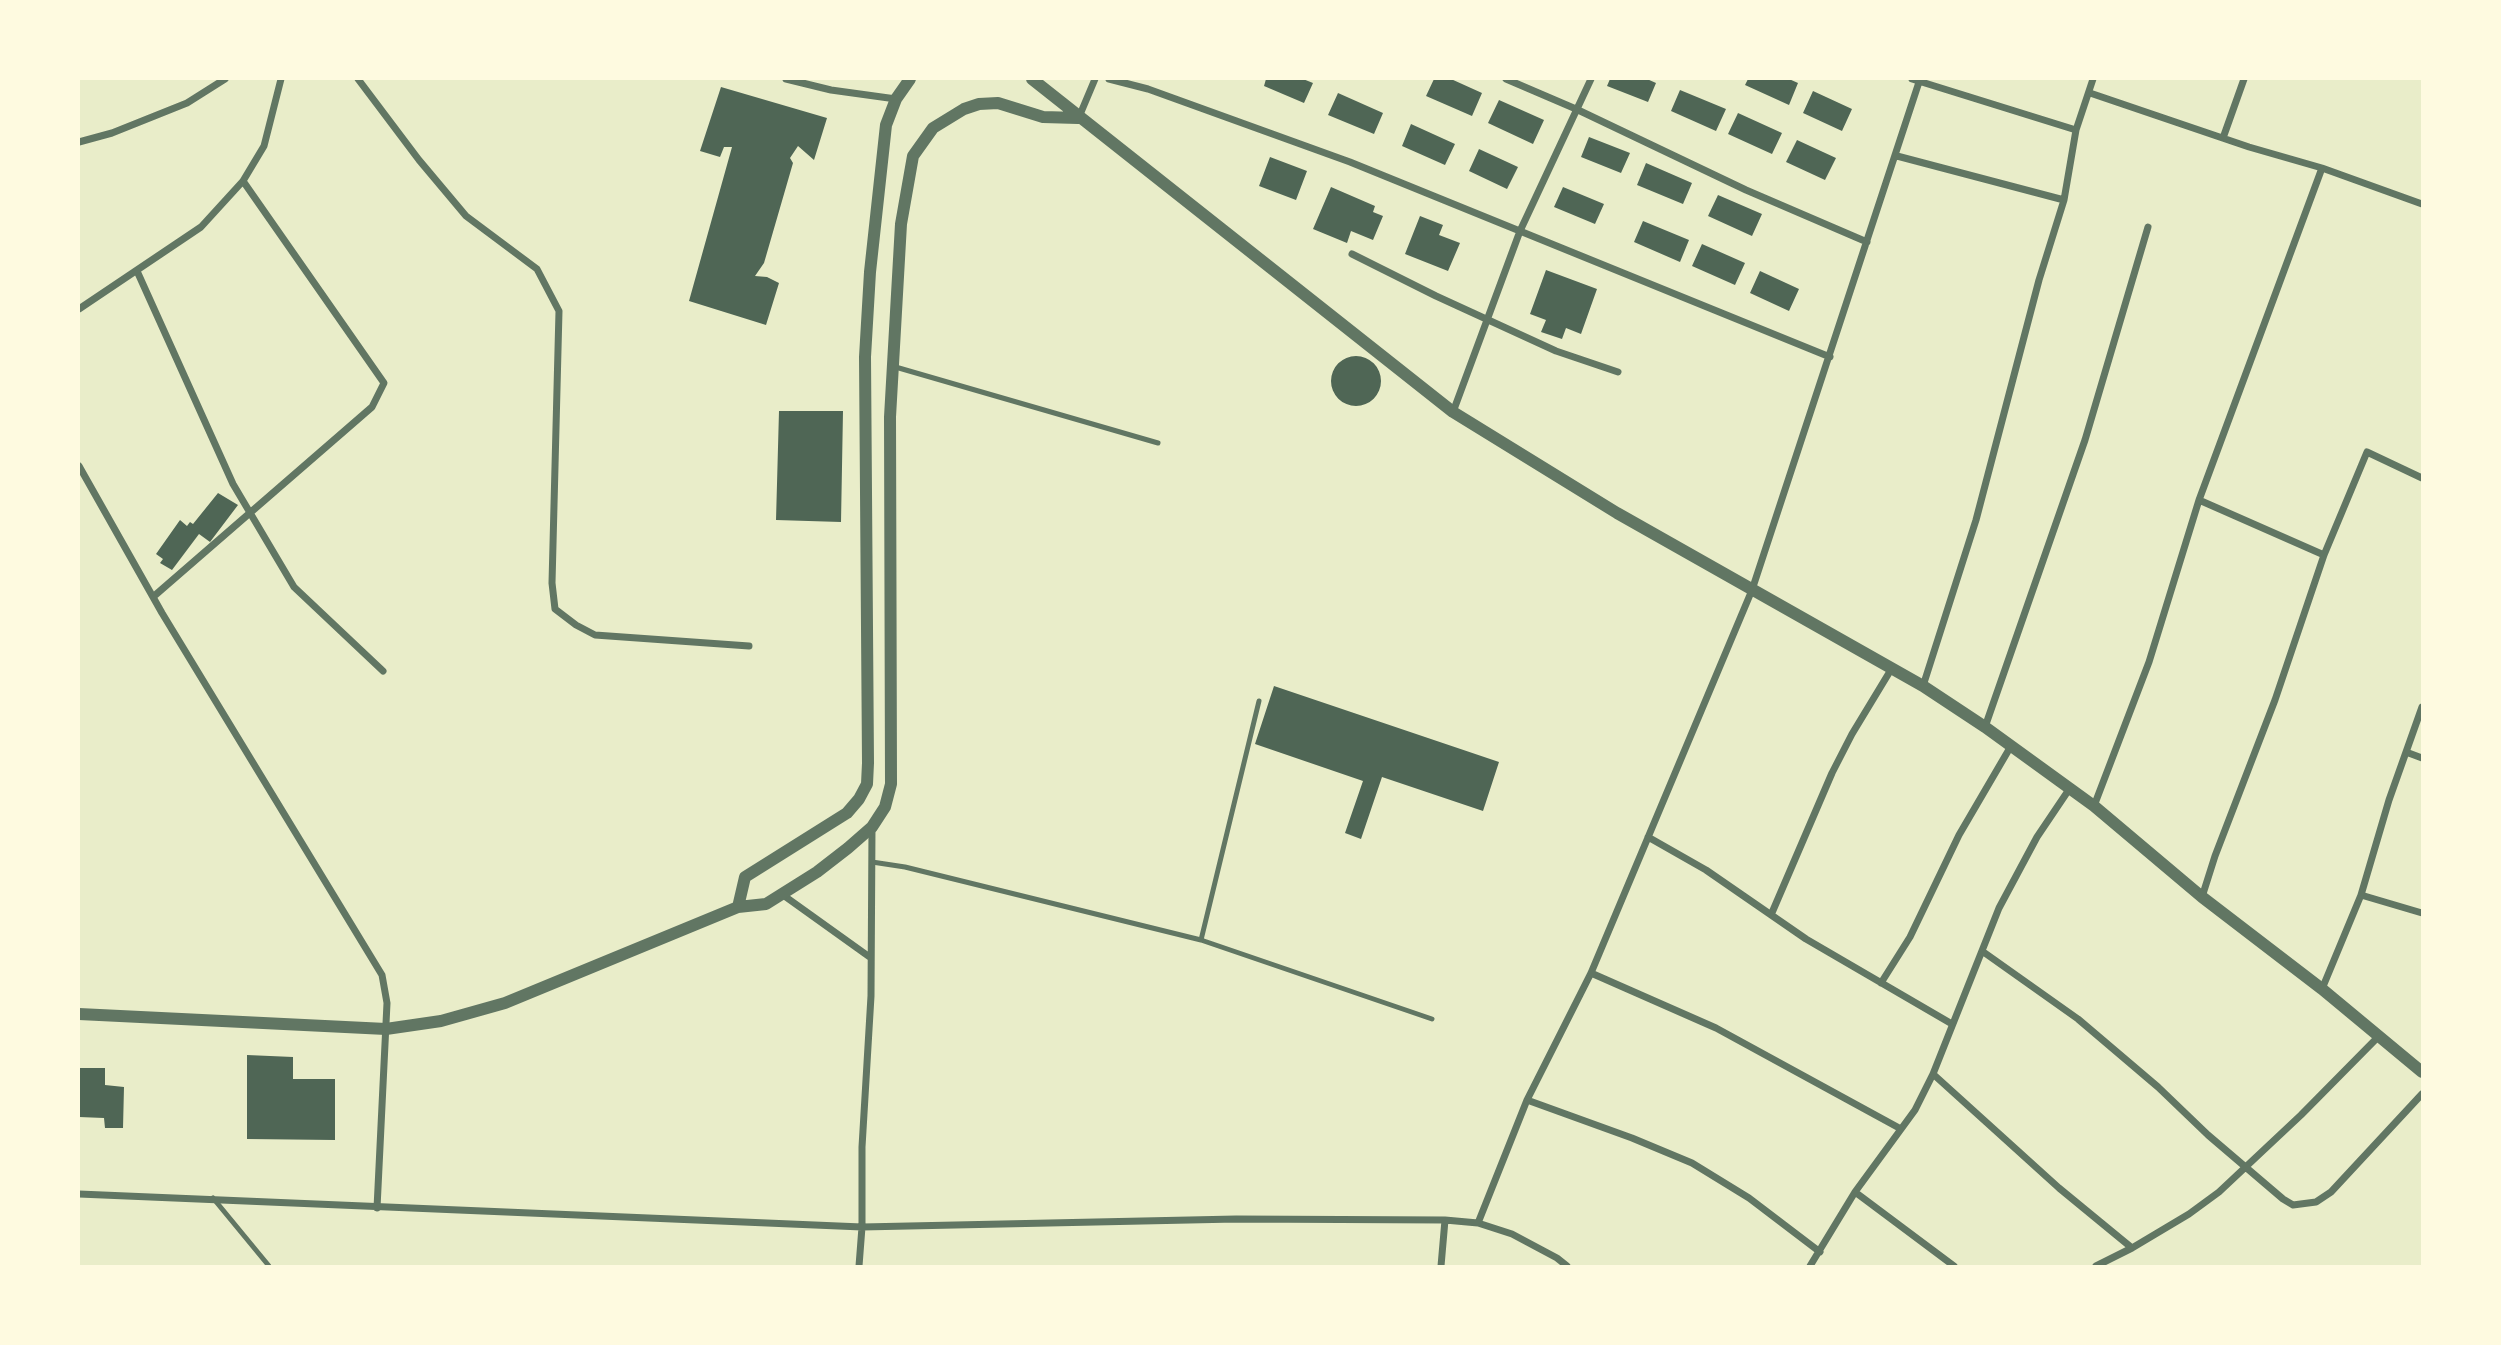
<!DOCTYPE html>
<html>
<head>
<meta charset="utf-8">
<style>
	body { margin:0 }
	#map { position:relative; width:2501px; height:1345px; overflow:hidden; background:#e9edc9; font-family:Cabin,sans-serif }
	canvas { display:block }
	.frame { position:absolute; inset:0; border:80px solid #fefae0; pointer-events:none }
</style>
</head>
<body>
<div id="map">
<canvas width="2501" height="1345"></canvas>
<div class="frame"></div>
</div>
<script>
const g = document.querySelector('canvas').getContext('2d');
g.lineJoin = 'round';
function fill(path, color) {
  g.fillStyle = color;
  g.fill(path, 'evenodd');
}
function poly(rows) {
  const path = new Path2D();
  for (const r of rows) {
    if (r.length === 3) {
      path.moveTo(r[0] + r[2], r[1]);
      path.arc(r[0], r[1], r[2], 0, 2 * Math.PI);
      continue;
    }
    path.moveTo(r[0], r[1]);
    for (let i = 2; i < r.length; i += 2) path.lineTo(r[i], r[i + 1]);
  }
  return path;
}
function strokePath(path, color, width, dash) {
  g.strokeStyle = color;
  g.lineWidth = width;
  g.lineCap = dash ? 'butt' : 'round';
  g.setLineDash(dash || []);
  g.stroke(path);
}
const building = poly([
	[1266,79,1303,79,1313,83,1304,103,1264,86],
	[1434,79,1451,79,1482,93,1472,116,1426,96],
	[1610,79,1647,79,1656,83,1648,102,1607,86],
	[1748,79,1789,79,1798,83,1789,105,1745,85],
	[721,87,827,118,814,160,798,146,790,158,793,163,764,263,755,276,767,277,779,283,766,325,689,301,732,147,724,147,720,157,700,151],
	[1680,90,1726,109,1716,131,1671,111],
	[1813,91,1852,109,1842,131,1803,113],
	[1338,93,1383,113,1374,134,1328,115],
	[1499,100,1544,120,1533,144,1488,123],
	[1738,113,1782,133,1772,154,1728,134],
	[1411,124,1455,144,1445,165,1402,146],
	[1589,137,1630,153,1621,173,1581,157],
	[1797,140,1836,158,1825,180,1786,162],
	[1479,149,1518,167,1507,189,1469,171],
	[1270,157,1307,171,1296,200,1259,186],
	[1646,163,1692,183,1683,204,1637,185],
	[1331,187,1375,206,1373,212,1383,216,1373,240,1351,231,1347,243,1313,229],
	[1563,187,1604,204,1595,224,1554,207],
	[1718,195,1762,214,1752,236,1708,216],
	[1420,216,1443,225,1439,235,1460,243,1448,271,1405,254],
	[1643,221,1689,240,1680,262,1634,242],
	[1702,244,1745,263,1735,285,1692,266],
	[1546,270,1597,289,1581,334,1566,328,1562,339,1541,332,1546,320,1530,314],
	[1760,271,1799,289,1789,311,1750,293],
	[1356,381,25],
	[779,411,843,411,841,522,776,520],
	[218,493,238,505,210,542,199,534,172,570,160,563,163,559,156,554,180,520,187,526,190,522,193,524],
	[1274,686,1499,762,1483,811,1382,777,1361,839,1345,833,1363,781,1255,744],
	[247,1055,293,1057,293,1079,335,1079,335,1140,247,1139],
	[79,1068,105,1068,105,1085,124,1087,123,1128,105,1128,104,1118,79,1117]
]);
const service = poly([
	[892,366,1158,443],
	[872,862,905,867,1201,940,1432,1019],
	[1201,940,1259,701],
	[213,1198,269,1266]
]);
const minor = poly([
	[358,79,419,160,466,216,537,269,559,311,552,583,555,609,576,625,595,635,749,646],
	[786,79,831,90,896,99],
	[1109,79,1148,89,1350,162,1830,357],
	[1506,79,1576,109,1746,190,1867,242],
	[1912,79,2076,130],
	[2090,93,2249,147,2322,168,2422,204],
	[1079,117,1095,79],
	[2223,138,2244,79],
	[79,142,112,133,187,103,225,79],
	[1897,156,2064,200],
	[1352,254,1436,296,1556,351,1618,372],
	[137,271,233,484,294,587,383,671],
	[79,309,201,227,243,181,264,146,281,79],
	[1453,412,1520,231,1591,79],
	[79,466,162,613,382,975,387,1003,377,1208],
	[2199,500,2324,555],
	[153,597,372,407,384,383,243,181],
	[1923,686,1976,520,2039,280,2064,200,2076,130,2093,79],
	[1985,727,2085,440,2148,227],
	[2406,752,2422,758],
	[2094,806,2149,662,2199,500,2322,168],
	[1648,837,1706,870,1806,939,1952,1024],
	[783,895,871,958],
	[2361,895,2422,913],
	[2202,897,2215,856,2275,700,2324,555,2367,452,2422,478],
	[1771,915,1832,773,1852,734,1892,668],
	[1982,951,2078,1019,2158,1087,2208,1135,2283,1199,2293,1205,2316,1202,2331,1192,2422,1094],
	[1591,973,1716,1028,1901,1129],
	[1881,983,1910,937,1959,835,2011,746],
	[2322,989,2361,895,2389,800,2422,707],
	[1933,1074,2059,1188,2132,1248],
	[1527,1100,1632,1138,1692,1163,1749,1198,1820,1252],
	[1855,1192,1954,1266],
	[79,1194,862,1227,1236,1219,1445,1220,1478,1223,1512,1234,1557,1258,1567,1266],
	[1478,1223,1527,1100,1591,973,1752,590,1920,79],
	[859,1266,862,1227,862,1147,871,996,872,828],
	[1441,1266,1445,1220],
	[1810,1266,1855,1192,1915,1110,1933,1074,1999,908,2037,837,2070,788],
	[2096,1266,2132,1248,2189,1214,2219,1192,2301,1115,2379,1036]
]);
const tertiary = poly([
	[1032,79,1453,412,1617,513,1923,686,1985,727,2094,806,2202,897,2322,989,2422,1072],
	[738,907,745,877,847,813,859,799,867,784,868,763,865,357,870,272,886,125,896,99,910,79],
	[79,1014,386,1029,441,1021,505,1003,738,907,766,904,817,872,848,848,872,827,885,807,891,784,890,417,901,224,913,156,933,128,964,109,979,104,998,103,1043,117,1078,118]
]);
fill(building, '#4f6655');
strokePath(service, '#617663', 5);
strokePath(minor, '#617663', 7);
strokePath(tertiary, '#617663', 12);
</script>
</body>
</html>
